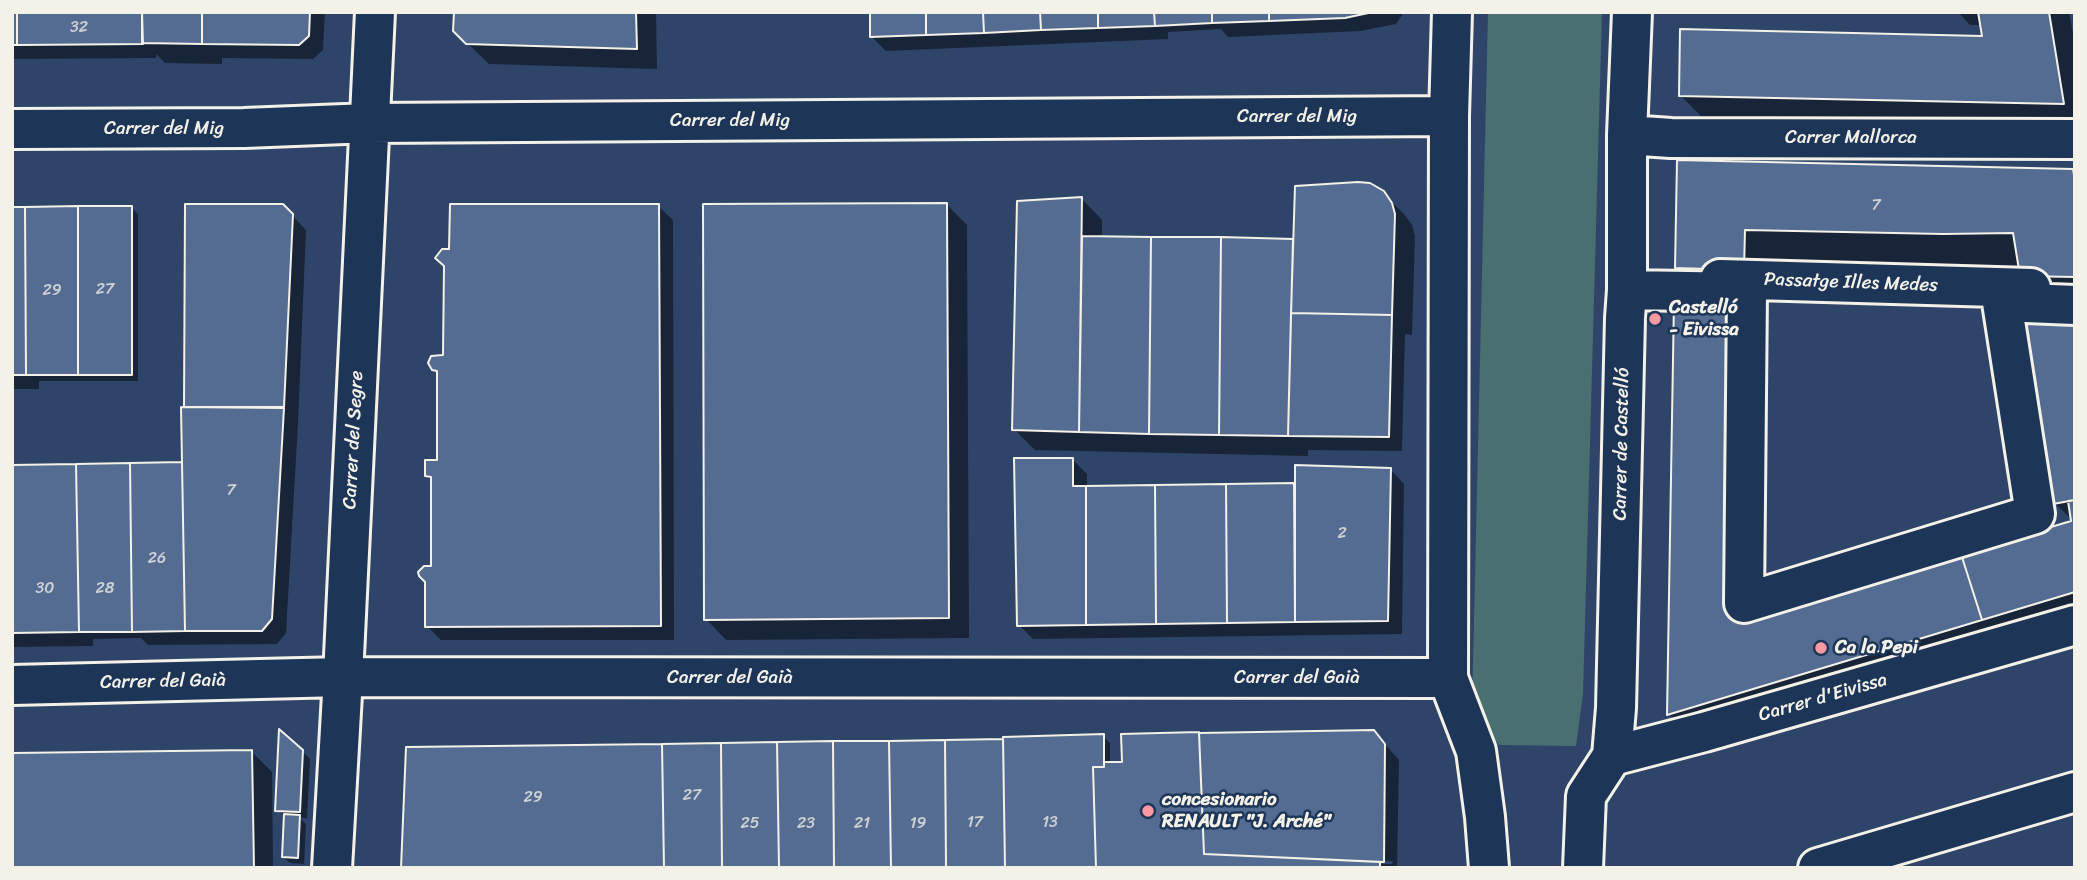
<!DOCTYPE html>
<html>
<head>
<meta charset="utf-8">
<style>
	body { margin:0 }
	#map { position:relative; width:2087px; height:880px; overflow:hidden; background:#2e4569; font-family:Sriracha,sans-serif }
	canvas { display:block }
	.frame { position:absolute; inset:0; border:14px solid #f4f1e8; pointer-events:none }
</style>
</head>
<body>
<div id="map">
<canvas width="2087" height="880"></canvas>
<div class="frame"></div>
</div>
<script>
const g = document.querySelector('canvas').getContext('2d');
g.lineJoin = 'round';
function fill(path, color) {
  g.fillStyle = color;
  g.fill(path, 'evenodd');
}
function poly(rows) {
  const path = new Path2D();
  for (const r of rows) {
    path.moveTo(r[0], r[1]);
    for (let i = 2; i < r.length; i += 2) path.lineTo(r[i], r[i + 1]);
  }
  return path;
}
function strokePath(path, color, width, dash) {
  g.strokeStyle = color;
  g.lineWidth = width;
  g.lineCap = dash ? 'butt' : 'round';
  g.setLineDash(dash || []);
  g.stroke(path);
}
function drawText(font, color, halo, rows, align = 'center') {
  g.font = font + ' Sriracha,sans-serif';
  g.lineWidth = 5;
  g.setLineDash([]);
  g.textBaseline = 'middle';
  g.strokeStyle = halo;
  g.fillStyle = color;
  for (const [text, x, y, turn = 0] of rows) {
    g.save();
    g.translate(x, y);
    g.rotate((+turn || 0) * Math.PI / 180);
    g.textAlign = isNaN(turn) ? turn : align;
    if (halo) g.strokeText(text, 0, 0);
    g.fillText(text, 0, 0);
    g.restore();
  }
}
const green = poly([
	[1488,12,1602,12,1583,694,1576,746,1499,745,1472,708]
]);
const shadow = poly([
	[12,12,325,12,323,50,313,59,222,58,222,64,165,63,156,54,156,58,12,59],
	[455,12,656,12,657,69,489,64,455,31],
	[871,12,1404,12,1396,24,1360,31,1228,37,1221,29,1168,32,1168,39,886,51,872,37],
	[1958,12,2069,12,2075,44,2075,129,1706,121,1680,95,1984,37,1982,25,1970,25],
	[1679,162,2072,171,2075,174,2075,634,1694,740,1669,714,1713,303,1677,267],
	[1777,262,2020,266,2055,503,2074,522,1762,616,1768,330,1740,301,1776,302],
	[1383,193,1404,214,1412,225,1415,236,1412,335,1405,334,1402,451,1308,450,1308,456,1035,450,1014,429,1082,199,1102,220,1102,238,1295,240],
	[946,204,967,225,969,638,726,640,706,619],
	[282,205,306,230,298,423,286,633,277,644,148,645,141,638,93,639,93,646,12,647,12,466,184,464,186,206],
	[658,206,673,220,674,640,441,640,427,626,433,568,433,482,427,476,439,462,439,375,433,369,444,356],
	[131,207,138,214,138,381,39,381,39,389,12,389,12,208],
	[1073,460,1087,474,1087,488,1296,485,1390,469,1404,484,1402,634,1033,639,1019,625],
	[1374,732,1399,760,1397,868,402,868,1003,741,1005,743,1103,736,1110,743,1110,764],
	[1376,860,1393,861,1392,864,1379,864],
	[251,751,272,772,273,868,12,868],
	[302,751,310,759,307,818,300,818,306,824,304,864,290,863,283,856,286,817,277,810]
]);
const building = poly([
	[12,12,17,12,17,45,12,45,12,12],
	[17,12,142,12,143,44,17,45,17,12],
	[142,12,202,12,202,44,142,43,142,12],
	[202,12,310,12,309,36,299,45,202,44,202,12],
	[454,12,636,12,637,49,466,44,453,31,454,12],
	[870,12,926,12,926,35,870,37,870,12],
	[926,12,983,12,984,33,926,35,926,12],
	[983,12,1040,12,1041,30,984,33,983,12],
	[1040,12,1098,12,1098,28,1041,30,1040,12],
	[1098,12,1154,12,1155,26,1098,28,1098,12],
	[1154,12,1212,12,1212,23,1155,26,1154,12],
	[1212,12,1269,12,1269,21,1212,23,1212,12],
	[1269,12,1373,12,1345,18,1269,21,1269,12],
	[1978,12,2049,12,2064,104,1679,96,1680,29,1982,36,1978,12],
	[1677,160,2073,169,2075,181,2075,277,2020,276,2013,233,1943,234,1745,230,1744,270,1675,268,1677,160],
	[1358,182,1370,183,1384,191,1392,203,1395,214,1392,315,1291,313,1295,186,1358,182],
	[1082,197,1079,432,1012,430,1017,201,1082,197],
	[947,203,949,618,704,620,703,204,947,203],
	[185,204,283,204,293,214,284,407,184,407,185,204],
	[450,204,659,204,661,626,425,627,425,582,419,576,418,572,424,566,431,566,431,477,425,476,425,460,437,460,437,371,432,370,428,363,431,356,443,355,444,266,435,258,442,249,449,249,450,204],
	[78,206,78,375,26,375,25,207,78,206],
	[78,206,132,206,132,375,78,375,78,206],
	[12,207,25,207,26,375,12,375,12,207],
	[1082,236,1151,237,1149,434,1079,432,1082,236],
	[1151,237,1221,237,1219,435,1149,434,1151,237],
	[1221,237,1293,239,1288,436,1219,435,1221,237],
	[1674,300,1743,302,1737,622,1961,554,1982,620,1667,715,1674,300],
	[2021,309,2075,310,2075,500,2053,504,2021,309],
	[1291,313,1392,315,1389,437,1288,436,1291,313],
	[181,407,284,408,272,619,262,631,185,631,181,407],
	[1014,458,1073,458,1073,486,1086,486,1086,625,1017,626,1014,458],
	[182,462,185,631,132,632,130,463,182,462],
	[130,463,132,632,79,632,76,464,130,463],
	[76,464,79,632,12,633,12,465,76,464],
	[1295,465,1391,468,1388,621,1295,622,1295,465],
	[1294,483,1295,622,1227,623,1226,484,1294,483],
	[1226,484,1227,623,1156,624,1155,485,1226,484],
	[1155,485,1156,624,1086,625,1086,486,1155,485],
	[2075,500,2075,592,1982,620,1961,554,2071,521,2068,501,2075,500],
	[279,729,303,750,300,812,275,811,279,729],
	[1374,730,1385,744,1384,862,1204,854,1199,733,1374,730],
	[1199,732,1204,854,1380,862,1380,868,1096,868,1093,767,1104,767,1104,762,1122,762,1121,734,1199,732],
	[1104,734,1104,767,1093,767,1096,868,1005,868,1003,737,1104,734],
	[1003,739,1005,868,946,868,945,740,1003,739],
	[945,740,946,868,891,868,889,741,945,740],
	[833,741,834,868,779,868,777,742,833,741],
	[833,741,889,741,891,868,834,868,833,741],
	[777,742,779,868,722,868,721,743,777,742],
	[721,743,722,868,664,868,662,744,721,743],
	[662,744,664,868,401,868,406,747,662,744],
	[252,750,254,868,12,868,12,753,252,750],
	[284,814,300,815,298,858,282,857,284,814]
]);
const minor = poly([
	[1452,12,1449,116,1448,678,1476,751,1485,817,1489,868],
	[12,129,244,128,370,123,1449,116],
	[1627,135,1671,138,2075,139],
	[1720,279,2031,288],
	[1627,290,1747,292,1744,603,2035,514,2002,302,2075,305],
	[12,685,343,677,1448,678],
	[1612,756,1704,732,2075,625],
	[332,868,343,677,375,12],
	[1583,868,1586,796,1612,756,1616,708,1625,318,1627,290,1627,135,1632,12]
]);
const major = poly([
	[1818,868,2075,792]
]);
const markers = [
	[1655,319,7,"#ff9aa2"],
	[1821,648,7,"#ff9aa2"],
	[1148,811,7,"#ff9aa2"]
];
const numberNames = [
	["32",79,28],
	["7",1876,206],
	["27",105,290],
	["29",52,291],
	["7",231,491],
	["2",1342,534],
	["26",157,559],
	["30",45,589],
	["28",105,589],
	["27",692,796],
	["29",533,798],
	["17",975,823],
	["13",1050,823],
	["25",750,824],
	["23",806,824],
	["21",862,824],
	["19",918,824]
];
const streetNames = [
	["Carrer del Mig",1297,117],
	["Carrer del Mig",730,121],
	["Carrer del Mig",164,129],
	["Carrer Mallorca",1851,138],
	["Passatge Illes Medes",1851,283,2],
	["Carrer del Segre",354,440,-87],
	["Carrer de Castelló",1622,444,-89],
	["Carrer del Gaià",730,678],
	["Carrer del Gaià",1297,678],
	["Carrer del Gaià",163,682,-1],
	["Carrer d'Eivissa",1823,698,-16]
];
const poiNames = [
	["Castelló",1669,308],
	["- Eivissa",1669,330],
	["Ca la Pepi",1835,648],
	["concesionario",1162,800],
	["RENAULT \"J. Arché\"",1162,822]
];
fill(green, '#4a6f71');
fill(shadow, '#0007');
fill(building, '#546b92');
strokePath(building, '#f4f1e8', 2);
strokePath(minor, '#f4f1e8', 44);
strokePath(major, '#f4f1e8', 44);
strokePath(minor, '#1d3557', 38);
strokePath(major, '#1d3557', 38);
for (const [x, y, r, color] of markers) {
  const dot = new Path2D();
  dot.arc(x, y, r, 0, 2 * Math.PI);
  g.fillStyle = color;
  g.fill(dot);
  strokePath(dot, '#1d3557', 2.5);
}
drawText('16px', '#ccd0d2', null, numberNames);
drawText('19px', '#f4f1e8', '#1d3557', streetNames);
drawText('bold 19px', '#f4f1e8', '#1d3557', poiNames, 'left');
</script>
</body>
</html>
